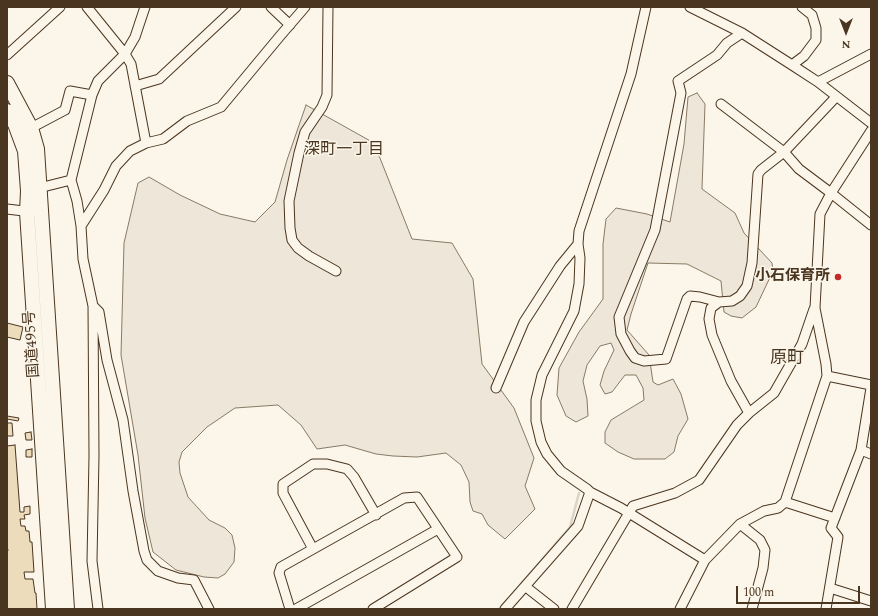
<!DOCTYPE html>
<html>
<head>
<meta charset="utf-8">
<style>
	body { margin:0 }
	#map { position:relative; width:878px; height:616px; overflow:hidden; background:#fbf6e9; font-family:Spectral,serif }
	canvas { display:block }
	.frame { position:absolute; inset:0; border:8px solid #4a3520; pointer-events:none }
	.north { position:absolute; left:826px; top:12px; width:40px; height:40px; -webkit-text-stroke:3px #fbf6e9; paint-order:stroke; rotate:180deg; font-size:11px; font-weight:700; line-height:16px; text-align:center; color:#4a3520 }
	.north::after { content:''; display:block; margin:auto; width:14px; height:18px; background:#4a3520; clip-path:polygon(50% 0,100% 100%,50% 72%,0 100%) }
	.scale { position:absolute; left:736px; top:586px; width:124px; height:18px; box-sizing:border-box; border:2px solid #4a3520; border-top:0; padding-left:5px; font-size:12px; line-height:14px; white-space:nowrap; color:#4a3520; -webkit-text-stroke:3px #fbf6e9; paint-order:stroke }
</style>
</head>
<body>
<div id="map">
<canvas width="878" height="616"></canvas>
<div class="frame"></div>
<div class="north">N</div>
<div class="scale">100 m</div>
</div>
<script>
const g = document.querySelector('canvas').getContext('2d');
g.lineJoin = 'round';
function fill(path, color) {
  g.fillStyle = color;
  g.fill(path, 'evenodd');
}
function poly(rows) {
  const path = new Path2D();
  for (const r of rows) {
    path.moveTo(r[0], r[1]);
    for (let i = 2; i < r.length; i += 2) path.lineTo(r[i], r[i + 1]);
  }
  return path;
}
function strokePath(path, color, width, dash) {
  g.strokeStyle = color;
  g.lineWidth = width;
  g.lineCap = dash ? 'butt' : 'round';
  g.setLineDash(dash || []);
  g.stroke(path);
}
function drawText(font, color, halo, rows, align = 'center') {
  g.font = font + ' Spectral,"Noto Sans JP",serif';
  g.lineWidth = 3;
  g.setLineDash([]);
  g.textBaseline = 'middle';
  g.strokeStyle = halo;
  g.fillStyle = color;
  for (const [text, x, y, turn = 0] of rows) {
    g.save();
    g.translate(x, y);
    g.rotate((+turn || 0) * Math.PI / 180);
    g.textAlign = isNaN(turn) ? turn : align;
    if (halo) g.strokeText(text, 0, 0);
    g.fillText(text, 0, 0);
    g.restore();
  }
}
const green = poly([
	[697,93,705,104,702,189,735,213,744,233,772,263,773,271,756,307,742,318,731,316,724,312,721,281,687,264,648,263,631,314,627,330,649,355,653,382,658,385,673,379,681,394,688,419,678,436,674,452,665,459,634,459,618,452,605,443,605,432,611,420,644,400,643,388,636,375,625,375,612,392,605,394,600,385,604,371,614,350,611,343,600,346,587,365,583,381,587,399,588,416,576,422,566,416,557,395,559,368,579,332,603,299,603,244,606,219,616,208,647,214,670,222,684,144,688,97,697,93],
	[306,105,374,143,412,239,452,243,473,279,482,364,514,408,534,458,525,486,535,509,505,539,488,525,482,514,473,511,470,502,469,482,461,465,446,453,417,457,393,456,376,454,345,445,317,449,301,425,278,405,235,408,207,427,182,452,179,462,180,473,188,497,209,520,225,528,232,535,235,548,234,562,225,574,218,578,204,577,176,570,153,552,145,518,138,455,121,355,124,243,138,183,149,177,180,195,220,214,255,222,275,202,287,160,306,105]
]);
const stream = poly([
	[521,584,570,527,579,493],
	[499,609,508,599]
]);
const building = poly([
	[7,323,23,327,20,340,7,337,7,323],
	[7,416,19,418,18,421,7,419,7,416],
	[7,423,12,423,13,436,7,436,7,423],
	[31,432,32,440,26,440,25,433,31,432],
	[15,445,20,512,24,512,24,507,30,506,30,514,24,515,25,519,20,519,21,526,25,526,26,531,29,531,30,542,32,542,34,572,24,572,25,579,33,579,35,593,36,593,37,609,7,609,7,551,8,551,7,545,7,446,15,445],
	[32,449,32,457,26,457,26,450,32,449]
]);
const minor = poly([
	[87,7,125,54,131,64,146,143],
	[271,7,290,25],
	[328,7,327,95,322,107,305,132,299,153,289,201,290,228,292,240,298,248,309,256,336,271],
	[646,7,631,74,579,231,578,244,580,258,579,284,574,311,542,375,536,400,536,421,541,442,547,454,561,471,587,489,590,492,621,508,705,560],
	[690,7,742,33,792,65,818,82,871,123],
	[742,33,727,43,717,55,678,81,681,93,655,230,619,317,621,334,630,351,635,358,644,361,666,359,687,299,690,296,700,297,719,302,732,301,740,296,747,286,752,263,758,174,761,170,784,152,836,97],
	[7,55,60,7],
	[792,65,804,56,816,40,816,28,812,15,802,7],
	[818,82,871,54],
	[135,86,159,79,236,7],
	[721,104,784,152,799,169,831,193,871,225],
	[31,128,65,110,70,91,92,95],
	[71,180,77,201,81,226],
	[35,189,71,180,92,95,98,81,125,54,135,37,145,7],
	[7,209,32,212],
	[719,302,711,308,709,319,712,335,731,381,749,413],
	[94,307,99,312,107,360,123,420,133,491,144,551,147,560,158,571,178,578,194,580,209,609],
	[827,376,871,385],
	[496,388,524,322,560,266,578,244],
	[861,450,871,454],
	[785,502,835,518],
	[740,524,760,540,765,550,763,568,752,609],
	[313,549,283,493,283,484,313,464,327,464,347,469,354,477,376,515],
	[526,587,554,609],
	[830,588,871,601],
	[98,609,92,561,94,456,93,306,83,259,81,226,104,190,116,166,130,151,146,143,163,139,187,121,221,107,280,36,305,7],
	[290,609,279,573,281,567,404,498,417,497,457,557,373,609],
	[296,609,438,529],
	[505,609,578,526,590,492],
	[572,609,633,506,675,493,699,480,737,425,749,413,774,393,802,344,814,309],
	[680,609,705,560,740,524,764,511,778,508,785,502,827,376,826,364,815,308,820,214,831,193,871,131],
	[826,609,838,537,831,528,861,450,871,388]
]);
const highway = poly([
	[7,83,31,128,37,149,67,609],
	[7,111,15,124,25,151,28,191,27,212,53,609]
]);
const markers = [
	[838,277,4,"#c62828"]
];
const poiNames = [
	["小石保育所",830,277]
];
const streetNames = [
	["国道495号",33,344,-94]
];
const neighbourhoodNames = [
	["深町一丁目",344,151]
];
const quarterNames = [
	["原町",787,360]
];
fill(green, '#ede6d9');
strokePath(green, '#887966', 1);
strokePath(stream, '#dcd4c6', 2.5);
fill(building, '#ecdcbc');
strokePath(building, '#4a3520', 1);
strokePath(minor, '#4a3520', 11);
strokePath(highway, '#4a3520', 16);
strokePath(minor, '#fbf6e9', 9);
strokePath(highway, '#fbf6e9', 14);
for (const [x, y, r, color] of markers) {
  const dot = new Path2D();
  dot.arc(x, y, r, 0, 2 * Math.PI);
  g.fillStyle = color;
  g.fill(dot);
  strokePath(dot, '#fbf6e9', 1.5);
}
drawText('bold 15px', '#4a3520', '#fbf6e9', poiNames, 'right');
drawText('15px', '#4a3520', '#fbf6e9', streetNames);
drawText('16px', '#4a3520', '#fbf6e9', neighbourhoodNames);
drawText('17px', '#4a3520', '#fbf6e9', quarterNames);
</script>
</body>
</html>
